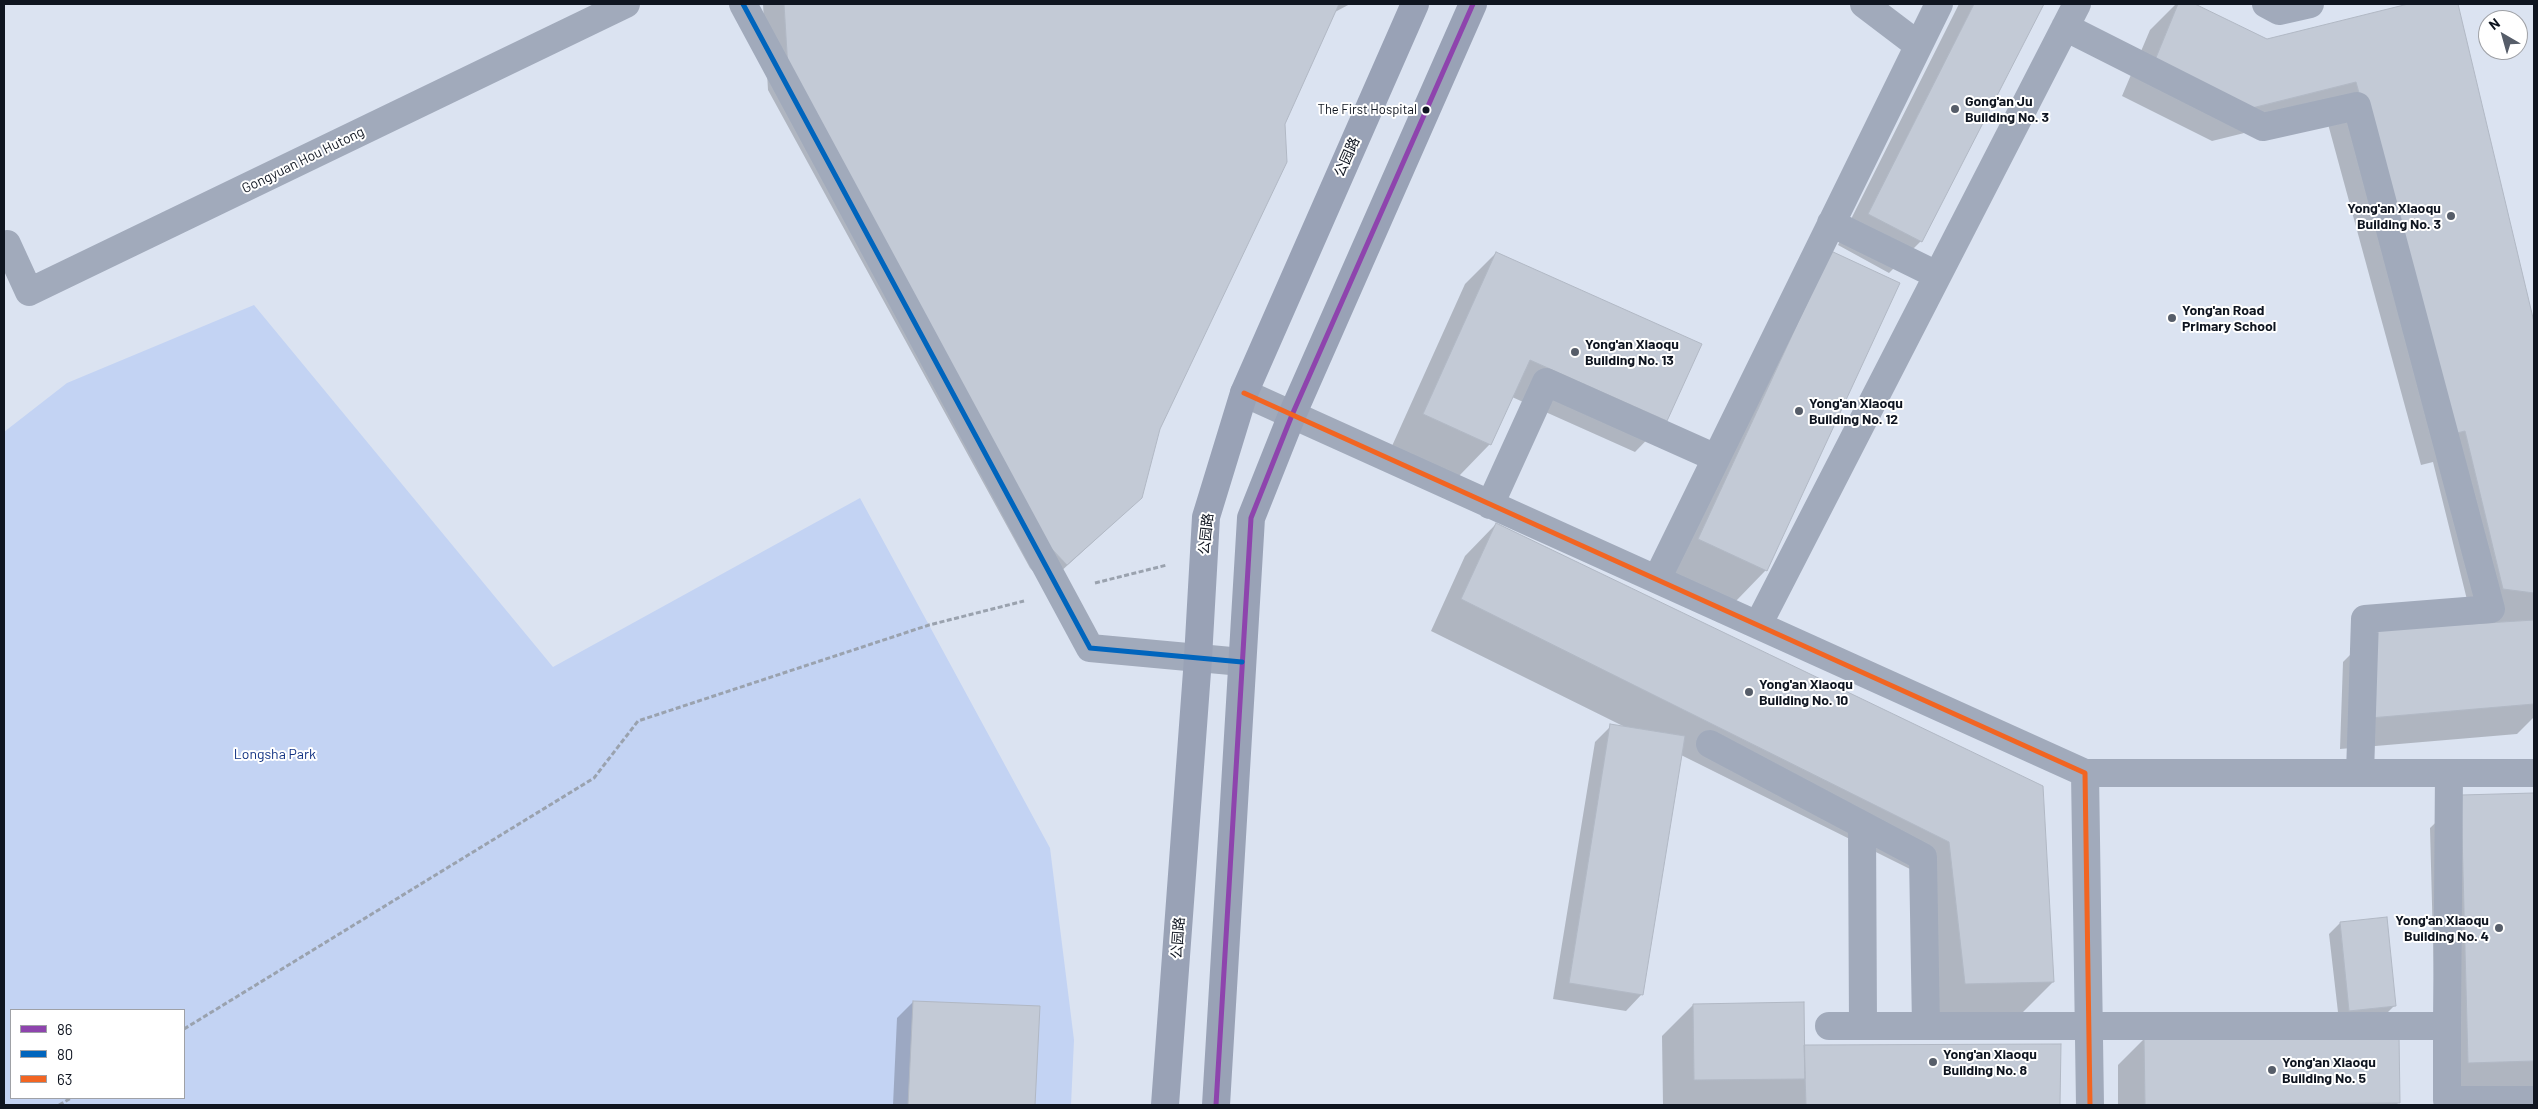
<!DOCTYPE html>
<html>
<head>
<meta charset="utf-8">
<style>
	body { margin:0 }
	#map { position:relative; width:2538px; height:1109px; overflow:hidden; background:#dbe3f1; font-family:Barlow,sans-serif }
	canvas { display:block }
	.frame { position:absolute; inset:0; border:5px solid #0f1520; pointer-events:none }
	.legend { position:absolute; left:10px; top:1009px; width:175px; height:90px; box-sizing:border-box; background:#fff; border:1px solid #9fa1a6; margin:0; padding:6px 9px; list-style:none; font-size:15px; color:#0f1520 }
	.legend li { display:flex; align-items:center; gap:10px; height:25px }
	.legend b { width:25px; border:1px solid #9fa1a6 }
	.north { position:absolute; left:2478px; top:10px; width:50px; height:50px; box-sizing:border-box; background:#fff; border:1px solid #9fa1a6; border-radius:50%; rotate:322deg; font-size:14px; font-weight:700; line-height:20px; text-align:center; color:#0f1520 }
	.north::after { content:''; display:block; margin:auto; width:18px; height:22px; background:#565d69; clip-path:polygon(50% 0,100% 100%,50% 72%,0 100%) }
</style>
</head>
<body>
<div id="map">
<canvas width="2538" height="1109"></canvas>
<div class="frame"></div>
<ul class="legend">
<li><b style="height:6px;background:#8e44ad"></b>86</li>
<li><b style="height:6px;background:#0065bd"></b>80</li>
<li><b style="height:6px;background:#f26522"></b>63</li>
</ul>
<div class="north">N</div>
</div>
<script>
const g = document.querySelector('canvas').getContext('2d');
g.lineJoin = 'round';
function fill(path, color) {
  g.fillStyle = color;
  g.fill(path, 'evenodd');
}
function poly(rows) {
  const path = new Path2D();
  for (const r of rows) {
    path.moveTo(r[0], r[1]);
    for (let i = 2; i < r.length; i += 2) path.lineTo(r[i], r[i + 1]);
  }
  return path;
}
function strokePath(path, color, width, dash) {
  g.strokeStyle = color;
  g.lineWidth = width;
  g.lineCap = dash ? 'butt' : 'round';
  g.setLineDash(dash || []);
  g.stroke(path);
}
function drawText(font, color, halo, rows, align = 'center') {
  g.font = font + ' Barlow,"Noto Sans SC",sans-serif';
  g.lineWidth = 4;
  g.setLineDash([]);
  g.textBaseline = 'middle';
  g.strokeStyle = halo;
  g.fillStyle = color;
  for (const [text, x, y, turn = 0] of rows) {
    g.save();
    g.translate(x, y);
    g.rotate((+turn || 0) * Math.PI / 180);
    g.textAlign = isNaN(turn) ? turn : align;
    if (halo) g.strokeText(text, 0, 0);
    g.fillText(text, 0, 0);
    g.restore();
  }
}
const green = poly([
	[254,305,553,667,860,498,1050,848,1074,1040,1071,1105,4,1105,4,432,67,383],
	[11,1010,184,1010,184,1098,11,1098]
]);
const shadow = poly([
	[763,4,1350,4,1335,12,1284,124,1159,428,1141,498,1046,585,1030,568,768,90],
	[1959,4,2042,4,1921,241,1889,273,1838,245],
	[2176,4,2192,4,2267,40,2413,4,2457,4,2534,327,2534,717,2517,734,2340,749,2343,662,2374,631,2472,620,2433,462,2421,465,2325,113,2212,141,2122,96,2150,30],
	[1496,253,1700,345,1666,420,1635,452,1512,397,1490,444,1459,476,1392,446,1465,284],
	[1832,253,1766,570,1735,602,1668,571],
	[1496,524,2041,786,2053,982,2022,1013,1934,1015,1918,873,1681,755,1642,994,1626,1011,1553,999,1595,742,1611,726,1625,727,1431,631,1465,556],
	[2534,795,2534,1091,2437,1094,2430,828,2462,797],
	[2340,923,2395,1005,2384,1016,2339,1021,2329,934],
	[913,1002,1039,1007,1034,1105,893,1105,897,1018],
	[1693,1005,1803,1047,2059,1045,2059,1105,1663,1105,1662,1036],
	[2145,1038,2399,1102,2396,1105,2118,1105,2118,1065]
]);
const building = poly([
	[784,4,1339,4,1285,124,1287,162,1160,429,1142,498,1067,565,1050,547,788,69,784,4],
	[1974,4,2044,4,1922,242,1868,214,1974,4],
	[2178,4,2195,4,2267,39,2408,4,2458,4,2534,322,2534,593,2503,589,2465,431,2453,434,2356,82,2244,110,2153,65,2178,4],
	[1831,251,1900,283,1767,571,1698,539,1831,251],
	[1496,252,1702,344,1667,421,1530,360,1491,445,1423,414,1496,252],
	[1496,523,2043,786,2054,982,1965,984,1949,842,1461,599,1496,523],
	[2534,620,2534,704,2370,718,2374,630,2534,620],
	[1610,724,1685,736,1643,995,1569,983,1610,724],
	[2534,793,2534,1061,2468,1063,2461,795,2534,793],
	[2387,917,2396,1006,2349,1011,2340,922,2387,917],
	[913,1001,1040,1006,1035,1105,908,1105,913,1001],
	[1804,1002,1805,1079,1694,1080,1693,1004,1804,1002],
	[2399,1034,2400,1103,2145,1105,2144,1037,2399,1034],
	[2061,1044,2060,1105,1806,1105,1804,1045,2061,1044]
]);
const path = poly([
	[1095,583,1167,565],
	[184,1029,594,778,638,721,929,625,1024,601],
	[59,1105,71,1098]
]);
const minor = poly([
	[743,4,1090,648,1242,662],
	[1864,4,1918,45],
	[2266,4,2279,11,2310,4],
	[2065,27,2263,127,2357,106,2491,609,2365,619,2360,773],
	[1831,223,1937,275],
	[4,246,7,244,29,292,626,4],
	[1244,393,2085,773,2090,1105],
	[1490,505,1546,382,1716,458],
	[1657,579,1939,4],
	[1758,625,2077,4],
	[1710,744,1923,857,1926,1026],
	[2085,773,2534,773],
	[1862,825,1863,1026],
	[1829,1026,2447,1026,2447,1100,2534,1100],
	[2447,1026,2449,773]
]);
const major = poly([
	[1165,1105,1198,658,1206,517,1244,393,1415,4],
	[1216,1105,1251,518,1292,415,1473,4]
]);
const bus1 = poly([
	[1216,1105,1251,518,1292,415,1473,4]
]);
const bus2 = poly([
	[743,4,1090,648,1242,662]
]);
const bus3 = poly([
	[1244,393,2085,773,2090,1105]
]);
const markers = [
	[1955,109,5,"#565d69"],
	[1426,110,4.5,"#0f1520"],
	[2451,216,5,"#565d69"],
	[2172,318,5,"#565d69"],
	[1575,352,5,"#565d69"],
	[1799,411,5,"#565d69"],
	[1749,692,5,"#565d69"],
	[2499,928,5,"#565d69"],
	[1933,1062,5,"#565d69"],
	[2272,1070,5,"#565d69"]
];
const busNames = [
	["The First Hospital",1417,110]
];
const poiNames = [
	["Gong'an Ju",1965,101],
	["Building No. 3",1965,117],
	["Yong'an Xiaoqu",2441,208,"right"],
	["Building No. 3",2441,224,"right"],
	["Yong'an Road",2182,310],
	["Primary School",2182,326],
	["Yong'an Xiaoqu",1585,344],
	["Building No. 13",1585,360],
	["Yong'an Xiaoqu",1809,403],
	["Building No. 12",1809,419],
	["Yong'an Xiaoqu",1759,684],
	["Building No. 10",1759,700],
	["Yong'an Xiaoqu",2489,920,"right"],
	["Building No. 4",2489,936,"right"],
	["Yong'an Xiaoqu",1943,1054],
	["Building No. 8",1943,1070],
	["Yong'an Xiaoqu",2282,1062],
	["Building No. 5",2282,1078]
];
const streetNames = [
	["公园路",1347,157,-66],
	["Gongyuan Hou Hutong",303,160,-26],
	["公园路",1206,534,-84],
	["公园路",1178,938,-86]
];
const parkNames = [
	["Longsha Park",275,754]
];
fill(green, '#c3d3f3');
fill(shadow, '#0003');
fill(building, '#c3cad6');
strokePath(building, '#b1b8c4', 1);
strokePath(path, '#9aa2ae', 3, [5, 2.5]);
strokePath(minor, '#a1aabb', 28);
strokePath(major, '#99a2b6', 28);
strokePath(bus1, '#8e44ad', 5);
strokePath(bus2, '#0065bd', 5);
strokePath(bus3, '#f26522', 5);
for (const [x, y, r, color] of markers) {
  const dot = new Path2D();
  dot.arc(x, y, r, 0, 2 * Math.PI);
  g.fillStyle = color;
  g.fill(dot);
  strokePath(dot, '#fff', 2);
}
drawText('13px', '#0f1520', '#fff', busNames, 'right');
drawText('bold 14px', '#0f1520', '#fff', poiNames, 'left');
drawText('14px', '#0f1520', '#fff', streetNames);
drawText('14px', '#133383', '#fff', parkNames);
</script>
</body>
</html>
